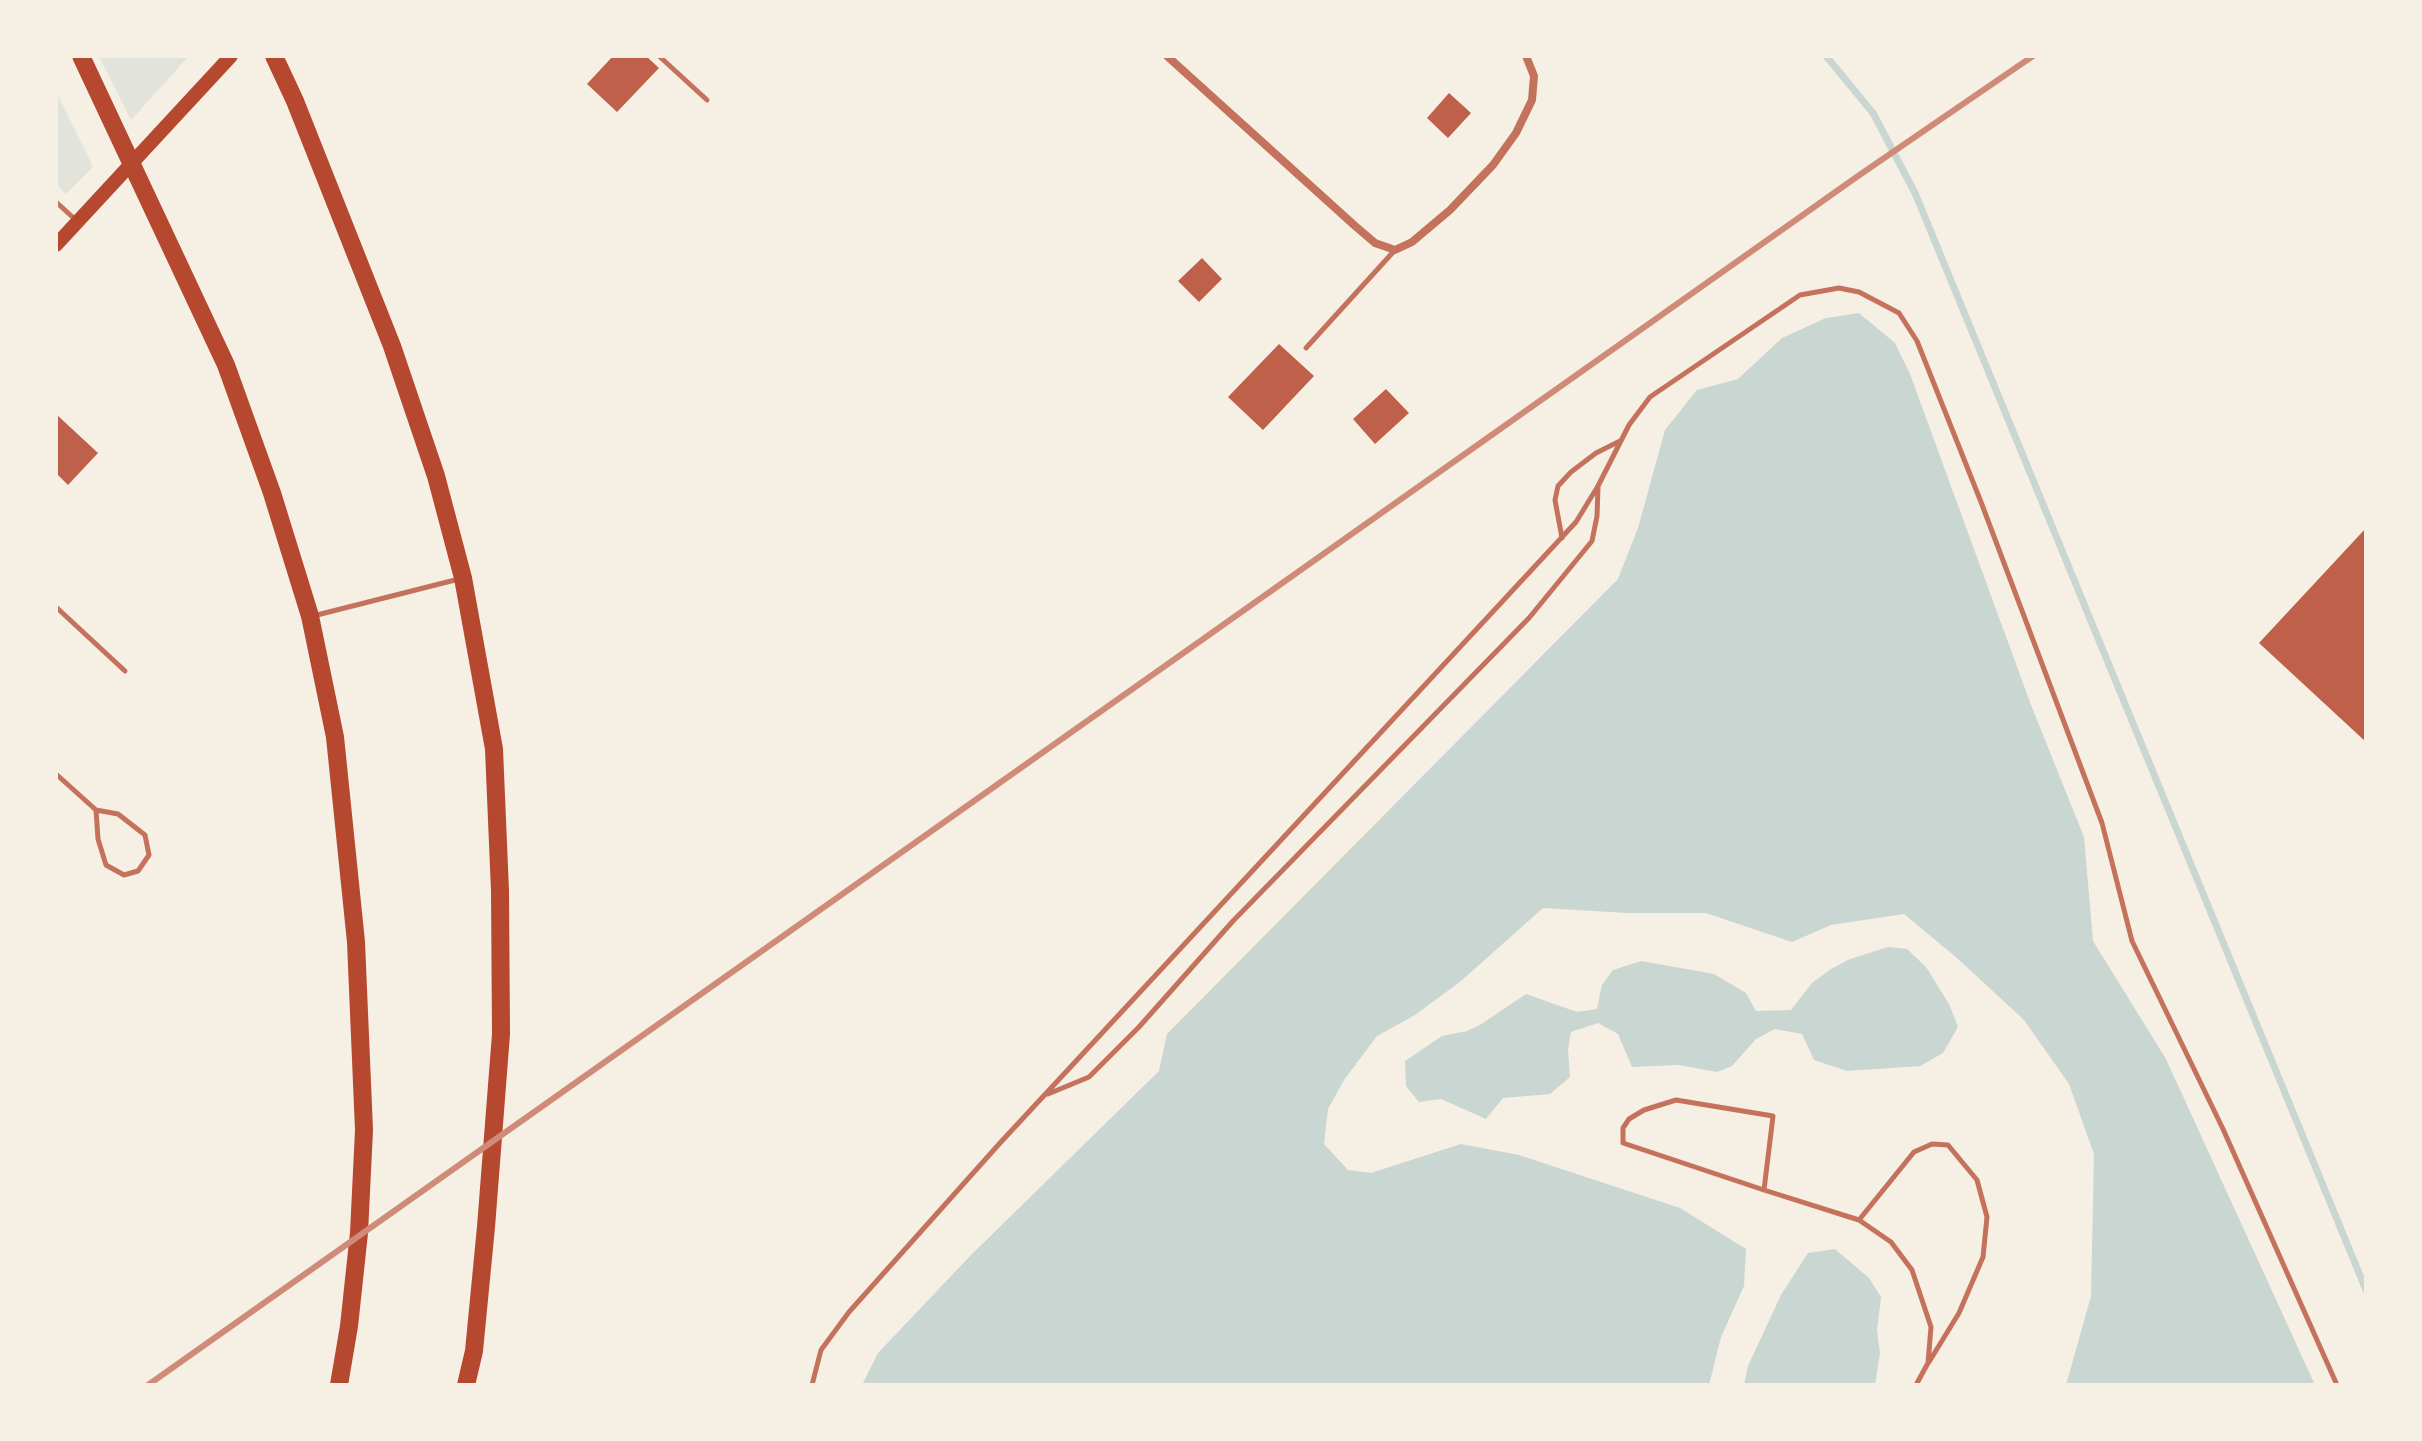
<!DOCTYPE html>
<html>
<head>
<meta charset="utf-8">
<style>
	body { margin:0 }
	#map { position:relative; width:2422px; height:1441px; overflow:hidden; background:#f6efe4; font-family:"Golos Text",sans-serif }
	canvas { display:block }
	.frame { position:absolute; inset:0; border:58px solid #f6efe4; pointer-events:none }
</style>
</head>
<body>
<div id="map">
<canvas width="2422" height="1441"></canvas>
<div class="frame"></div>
</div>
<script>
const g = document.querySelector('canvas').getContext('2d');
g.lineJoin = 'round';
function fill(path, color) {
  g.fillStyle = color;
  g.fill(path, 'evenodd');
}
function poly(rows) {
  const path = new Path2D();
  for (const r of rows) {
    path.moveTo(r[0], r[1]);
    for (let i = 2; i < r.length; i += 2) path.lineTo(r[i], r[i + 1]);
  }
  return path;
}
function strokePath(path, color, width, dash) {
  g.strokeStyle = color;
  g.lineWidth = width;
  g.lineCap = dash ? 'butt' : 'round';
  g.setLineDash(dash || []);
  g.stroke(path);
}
const green = poly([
	[99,56,189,56,131,120],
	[56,91,93,167,66,194,56,184]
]);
const water = poly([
	[1859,313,1895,343,1910,374,2031,705,2084,837,2093,941,2166,1059,2315,1385,2066,1385,2091,1296,2094,1154,2069,1084,2024,1020,1957,958,1904,914,1831,925,1792,942,1706,913,1627,913,1543,908,1461,981,1415,1015,1377,1036,1344,1080,1328,1109,1324,1144,1348,1170,1371,1173,1461,1144,1519,1155,1680,1208,1746,1249,1744,1286,1721,1337,1709,1385,862,1385,878,1353,971,1255,1159,1071,1167,1034,1618,579,1638,528,1665,430,1697,390,1738,379,1782,338,1826,318],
	[1888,947,1907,949,1926,967,1949,1004,1958,1027,1943,1053,1920,1066,1847,1071,1814,1060,1802,1034,1775,1029,1756,1039,1732,1066,1717,1072,1679,1065,1632,1067,1618,1034,1598,1023,1571,1032,1568,1049,1570,1077,1550,1094,1503,1098,1486,1119,1441,1099,1419,1102,1406,1086,1405,1061,1442,1036,1467,1031,1480,1025,1526,994,1577,1012,1597,1009,1602,985,1613,970,1641,961,1714,974,1746,993,1756,1011,1791,1010,1812,983,1831,969,1850,959],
	[1835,1249,1869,1278,1881,1297,1877,1330,1880,1353,1875,1385,1744,1385,1748,1366,1781,1295,1808,1253]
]);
const stream = poly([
	[1826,56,1873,113,1915,193,2366,1290]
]);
const building = poly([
	[613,56,646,56,659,68,617,112,587,84],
	[1449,93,1471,113,1448,138,1427,118],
	[1202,258,1222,279,1199,302,1178,281],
	[1279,344,1314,376,1263,430,1228,397],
	[1386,389,1409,413,1375,444,1353,419],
	[56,414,98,453,68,485,56,473],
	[2366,528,2366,742,2259,643]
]);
const service = poly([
	[659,56,707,100],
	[56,202,77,221],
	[1306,348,1395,250],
	[1562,538,1555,500,1558,486,1571,472,1596,453,1620,441],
	[56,607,125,671],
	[313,616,459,579],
	[56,774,96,810,118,814,145,835,149,855,138,871,124,875,106,865,98,839,96,810],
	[1048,1094,1089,1077,1139,1027,1233,921,1529,618,1592,541,1597,516,1598,487],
	[1764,1190,1773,1116,1676,1100,1644,1110,1629,1119,1623,1128,1623,1143,1764,1190,1859,1220,1891,1242,1912,1270,1931,1327,1928,1363,1916,1385],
	[1859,1220,1914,1152,1932,1144,1948,1145,1977,1180,1987,1217,1983,1257,1959,1313,1929,1362],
	[812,1385,821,1350,849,1312,1000,1143,1576,522,1598,486,1629,425,1650,397,1800,295,1839,288,1859,292,1899,313,1917,341,1981,502,2102,823,2132,941,2223,1129,2337,1385]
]);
const minor = poly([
	[1167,56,1354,225,1375,243,1395,250,1412,242,1450,210,1493,165,1516,133,1532,100,1534,76,1526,56]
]);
const primary = poly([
	[56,245,231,56]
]);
const motorway = poly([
	[81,56,226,365,272,493,310,616,335,737,356,942,364,1130,359,1233,349,1326,339,1385],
	[274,56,295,101,392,346,436,476,463,578,494,749,500,891,501,1034,486,1227,474,1351,466,1385]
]);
const rail = poly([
	[148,1385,1858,176,2033,56]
]);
fill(green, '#e2e4dc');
fill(water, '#c9d6d2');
strokePath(stream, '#c9d6d2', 7);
fill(building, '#bf614a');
strokePath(service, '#c5725c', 5);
strokePath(minor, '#c5725c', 8);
strokePath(primary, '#b5482f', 14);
strokePath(motorway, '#b5482f', 18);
strokePath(rail, '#cf8b77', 6);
</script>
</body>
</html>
